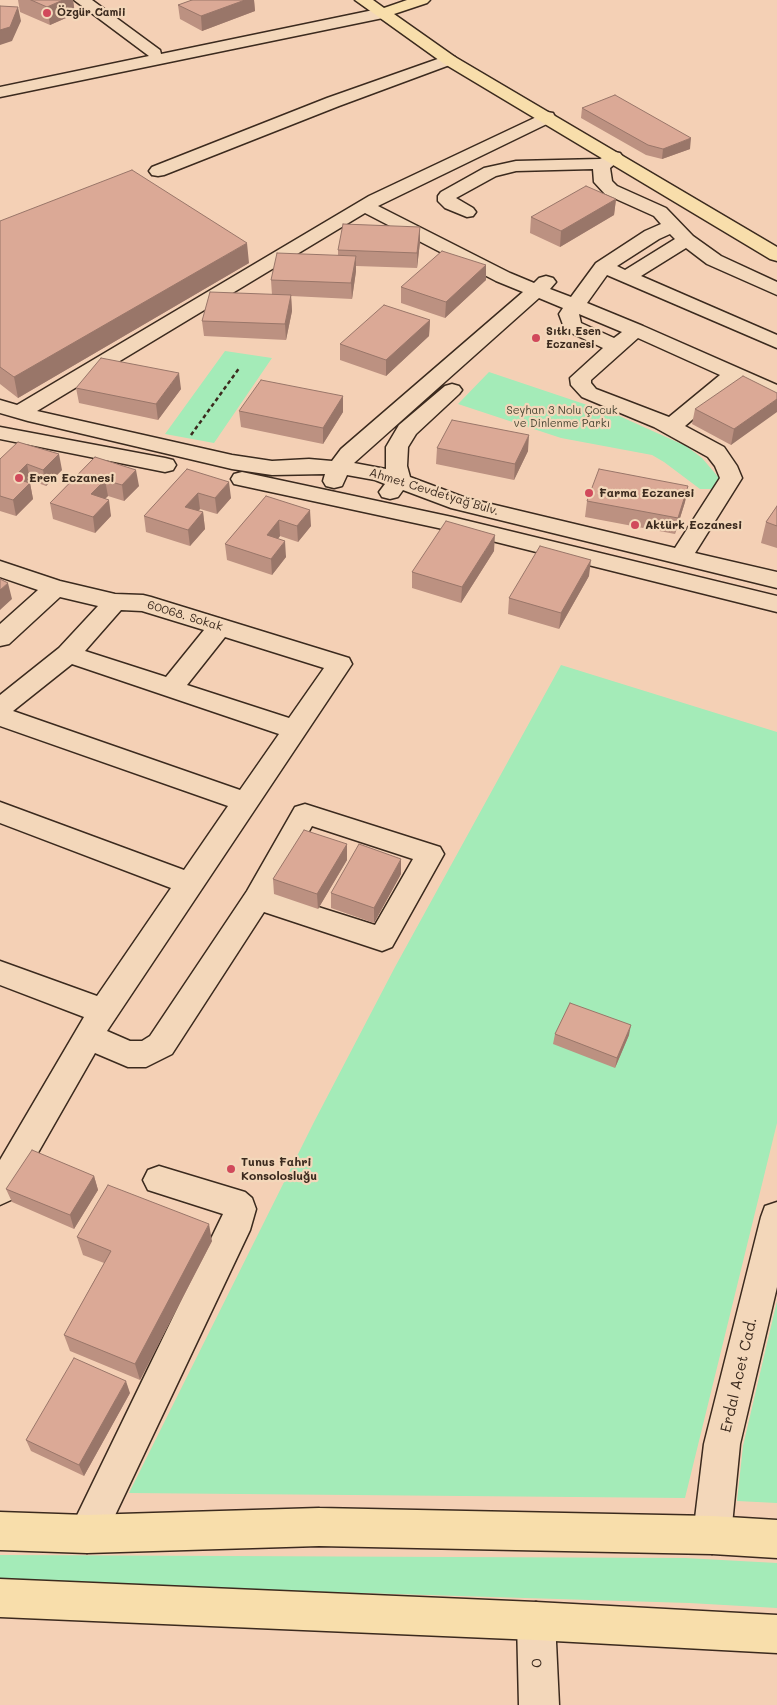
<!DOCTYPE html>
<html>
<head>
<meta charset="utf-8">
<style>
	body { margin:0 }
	canvas { display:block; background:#f4d0b5 }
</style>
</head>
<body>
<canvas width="777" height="1705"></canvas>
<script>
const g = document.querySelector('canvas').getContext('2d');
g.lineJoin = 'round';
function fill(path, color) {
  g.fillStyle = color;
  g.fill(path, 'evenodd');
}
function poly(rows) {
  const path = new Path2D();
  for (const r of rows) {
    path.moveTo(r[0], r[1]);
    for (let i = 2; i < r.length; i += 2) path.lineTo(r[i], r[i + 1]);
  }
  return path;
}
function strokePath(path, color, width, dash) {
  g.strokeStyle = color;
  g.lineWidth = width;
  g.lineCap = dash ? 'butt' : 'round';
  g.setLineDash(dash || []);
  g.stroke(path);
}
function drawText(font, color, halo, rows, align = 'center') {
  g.font = font + ' Mali,sans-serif';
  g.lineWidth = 4.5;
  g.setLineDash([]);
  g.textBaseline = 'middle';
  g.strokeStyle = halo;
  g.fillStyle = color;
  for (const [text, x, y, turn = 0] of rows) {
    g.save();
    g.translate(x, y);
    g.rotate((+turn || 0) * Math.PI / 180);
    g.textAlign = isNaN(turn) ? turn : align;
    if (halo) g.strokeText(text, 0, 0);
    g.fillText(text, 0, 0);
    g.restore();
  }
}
const green = poly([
	[225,351,272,358,214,443,165,434],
	[489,372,617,415,686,446,702,458,720,479,722,486,712,489,700,489,664,462,652,455,561,438,458,404],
	[561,665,777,732,777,1123,685,1498,129,1493,314,1122,395,967],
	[777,1301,777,1503,737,1501,743,1446],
	[0,1555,685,1558,777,1563,777,1608,689,1603,0,1582]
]);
const path = poly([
	[191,435,240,367]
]);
const minor = poly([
	[74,0,92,0,160,50,161,54,383,8,388,10,391,13,388,16,383,18,0,97,0,87,149,56,74,0],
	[449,55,455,57,457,60,455,63,339,106,164,175,158,176,152,175,149,171,152,167,327,98,449,55],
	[547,112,553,113,555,117,553,121,378,206,510,273,534,283,539,278,546,276,553,278,556,282,550,289,571,297,596,263,645,231,661,224,654,216,605,194,594,182,593,169,516,171,496,176,456,198,473,208,476,212,473,216,467,217,445,208,438,201,438,196,441,192,484,168,516,161,600,159,614,152,620,153,623,157,610,168,612,181,617,186,666,208,693,236,721,256,777,282,777,295,707,264,686,248,641,276,777,335,777,348,607,275,587,303,643,326,777,385,777,399,736,382,685,426,724,447,737,466,742,478,695,553,777,572,777,588,451,508,403,490,398,497,390,499,382,497,379,492,385,484,375,480,347,475,342,486,334,488,326,486,323,481,325,474,272,475,232,469,28,421,0,413,0,400,17,405,369,196,547,112],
	[365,213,496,281,523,292,341,449,332,461,309,459,272,461,232,455,37,411,365,213],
	[670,234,675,239,625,270,617,266,659,239,670,234],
	[539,298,563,308,559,314,565,330,603,348,570,378,571,385,582,397,654,427,708,457,715,466,720,478,675,548,466,498,410,477,407,466,408,447,416,434,459,394,462,390,459,386,452,384,445,386,399,425,386,447,386,469,354,463,539,298],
	[579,314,622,332,614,338,581,323,579,314],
	[638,338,720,375,669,417,596,389,591,383,591,380,638,338],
	[0,427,165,458,173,460,176,465,173,470,165,472,0,439,0,427],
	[242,472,452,517,777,596,777,612,452,531,234,484,231,479,234,474,242,472],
	[0,561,60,581,115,594,143,595,151,597,349,658,352,664,107,1031,130,1041,142,1041,150,1036,247,891,295,807,305,804,440,847,444,854,392,947,382,951,264,912,172,1054,146,1067,128,1067,95,1053,11,1200,0,1205,0,1160,84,1017,0,985,0,961,97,996,171,888,0,823,0,802,184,870,228,806,0,726,0,695,59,648,98,606,60,597,9,644,0,646,0,624,38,590,0,577,0,561],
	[121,610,142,611,204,630,166,677,85,651,121,610],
	[225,637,324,668,289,718,187,685,225,637],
	[72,664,279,734,240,790,13,711,72,664],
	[312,826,413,859,375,925,274,893,312,826],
	[159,1166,245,1192,252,1198,256,1209,250,1230,100,1547,87,1553,74,1547,68,1534,223,1214,148,1190,143,1180,148,1170,159,1166],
	[777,1202,777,1287,740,1444,731,1535,725,1548,712,1554,699,1548,693,1535,704,1444,761,1217,765,1206,777,1202],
	[536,1602,550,1607,555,1621,559,1705,519,1705,517,1621,522,1607,536,1602]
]);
const major = poly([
	[355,0,373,0,384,8,407,0,430,0,427,3,394,14,455,57,777,247,777,261,770,259,443,63,355,0],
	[319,1508,712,1516,777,1520,777,1558,712,1554,319,1546,87,1553,0,1550,0,1512,87,1515,319,1508],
	[0,1579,536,1602,777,1615,777,1653,536,1640,0,1617,0,1579]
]);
const wall = poly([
	[18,0,73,0,75,14,50,25,20,12],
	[192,0,254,0,255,11,202,31,180,19,178,5],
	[582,108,690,149,662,159,646,155,581,118],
	[616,199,614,215,560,247,530,233,531,217],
	[0,221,249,263,18,398,0,384],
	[420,227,420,242,417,268,356,266,356,271,352,299,291,296,292,311,286,340,204,336,202,321,272,295,271,280,338,255,338,250],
	[486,265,486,280,445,318,401,303,401,287],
	[430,320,429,336,386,376,340,360,340,344],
	[76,388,181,389,158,420,79,403],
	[777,393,731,445,692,424,695,409],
	[343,396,343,412,323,444,241,427,239,411],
	[437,448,528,451,514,480,436,464],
	[95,457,139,486,124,501,108,496,105,498,111,516,95,533,53,519,50,503],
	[0,459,62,470,46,486,30,480,28,483,30,483,33,499,16,516,0,511],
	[187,469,231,498,217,514,200,509,198,511,203,512,205,529,190,546,146,532,144,516],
	[688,486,685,502,675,534,585,517,587,501],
	[266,496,311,526,298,542,280,536,278,539,286,557,272,575,227,560,225,544],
	[777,506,777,548,761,543,766,522],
	[494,551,461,603,412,588,412,572],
	[589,576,559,629,508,614,509,598],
	[347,844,347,860,318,909,274,894,273,879],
	[401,874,374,923,331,908,331,893],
	[555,1034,629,1035,615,1068,553,1044],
	[94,1176,98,1190,74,1229,12,1202,6,1189],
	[77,1237,212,1241,140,1380,70,1351,64,1335,104,1263,83,1255],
	[130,1393,84,1476,31,1451,26,1440]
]);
const shadedWall = poly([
	[63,0,73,0,75,14,50,25,47,7],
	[245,0,254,0,255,11,202,31,201,16],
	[18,7,21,21,12,41,0,45,0,30],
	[691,138,690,149,662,159,663,149],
	[616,199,614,215,560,247,561,231],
	[420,227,420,242,417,268,417,253],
	[247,243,249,263,18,398,14,377],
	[356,256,356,271,352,299,351,283],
	[486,265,486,280,445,318,446,302],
	[291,295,292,311,286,340,285,324],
	[430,320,429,336,386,376,386,360],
	[179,373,181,389,158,420,156,404],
	[343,396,343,412,323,444,323,428],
	[777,399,777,412,731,445,734,429],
	[529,435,528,451,514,480,515,464],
	[59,454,62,470,46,486,43,470],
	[27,464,30,480,16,494,13,478],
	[136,470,139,486,124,501,122,485],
	[105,480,108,496,94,510,91,494],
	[229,482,231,498,217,514,215,498],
	[30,483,33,499,16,516,13,500],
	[688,486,685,502,675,534,678,518],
	[198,493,200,509,187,523,185,507],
	[109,500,111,516,95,533,93,517],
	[310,510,311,526,298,542,297,526],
	[203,512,205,529,190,546,188,530],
	[279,520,280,536,268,551,267,535],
	[495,535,494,551,461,603,462,587],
	[285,541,286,557,272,575,271,559],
	[591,560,589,576,559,629,561,613],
	[8,583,12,599,0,610,0,590],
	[347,844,347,860,318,909,317,894],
	[401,859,401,874,374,923,374,908],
	[631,1025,629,1035,615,1068,617,1058],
	[94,1176,98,1190,74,1229,70,1215],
	[209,1224,212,1241,140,1380,135,1364],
	[126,1381,130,1393,84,1476,79,1465]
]);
const building = poly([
	[31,0,63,0,47,7,31,0],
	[192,0,245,0,201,16,178,5,192,0],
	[0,6,18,7,10,27,0,30,0,6],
	[615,95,691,138,663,149,648,145,582,108,615,95],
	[132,170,247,243,14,377,0,367,0,221,132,170],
	[586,186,616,199,561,231,531,217,586,186],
	[343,224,420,227,417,253,338,250,343,224],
	[442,251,486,265,446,302,401,287,442,251],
	[277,253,356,256,351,283,271,280,277,253],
	[210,292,291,295,285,324,202,321,210,292],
	[384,305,430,320,386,360,340,344,384,305],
	[101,358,179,373,156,404,76,388,101,358],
	[743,376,777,393,777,399,734,429,695,409,743,376],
	[261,380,343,396,323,428,239,411,261,380],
	[452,420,529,435,515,464,437,448,452,420],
	[18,442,59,454,43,470,27,464,13,478,30,483,13,500,0,496,0,459,18,442],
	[95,457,136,470,122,485,105,480,91,494,109,500,93,517,50,503,95,457],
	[187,469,229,482,215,498,198,493,185,507,203,512,188,530,144,516,187,469],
	[599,469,688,486,678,518,587,501,599,469],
	[266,496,310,510,297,526,279,520,267,535,285,541,271,559,225,544,266,496],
	[777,506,777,526,766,522,777,506],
	[446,521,495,535,462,587,412,572,446,521],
	[540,546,591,560,561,613,509,598,540,546],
	[0,579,8,583,0,590,0,579],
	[304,830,347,844,317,894,273,879,304,830],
	[359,844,401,859,374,908,331,893,359,844],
	[570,1003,631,1025,617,1058,555,1034,570,1003],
	[32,1150,94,1176,70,1215,6,1189,32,1150],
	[108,1185,209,1224,135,1364,64,1335,111,1251,77,1237,108,1185],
	[74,1358,126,1381,79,1465,26,1440,74,1358]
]);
const markers = [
	[47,13,5,"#d1495b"],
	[536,338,5,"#d1495b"],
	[19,478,5,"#d1495b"],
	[589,493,5,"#d1495b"],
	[635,525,5,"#d1495b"],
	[231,1169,5,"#d1495b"]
];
const farPoinames = [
	["Özgür Camii",57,13],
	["Sıtkı Esen",546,332],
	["Eczanesi",546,345]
];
const farParknames = [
	["Seyhan 3 Nolu Çocuk",562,411],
	["ve Dinlenme Parkı",562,424]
];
const poiNames = [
	["Eren Eczanesi",29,478],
	["Farma Eczanesi",599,493],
	["Aktürk Eczanesi",645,525],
	["Tunus Fahri",241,1162],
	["Konsolosluğu",241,1176]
];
const streetNames = [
	["Ahmet Cevdetyağ Bulv.",434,492,17],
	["60068. Sokak",185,616,17]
];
const nearStreetnames = [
	["Erdal Acet Cad.",739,1375,-77],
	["0",537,1663,-92]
];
fill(green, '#a4ebb8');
strokePath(minor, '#3b2a1e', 3);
strokePath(major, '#3b2a1e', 3);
strokePath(path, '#3b2a1e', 2.5, [4, 3]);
fill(minor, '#f3d7ba');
fill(major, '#f8deab');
fill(wall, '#bc9181');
fill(shadedWall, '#997669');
fill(building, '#dba996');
strokePath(building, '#997669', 1);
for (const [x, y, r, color] of markers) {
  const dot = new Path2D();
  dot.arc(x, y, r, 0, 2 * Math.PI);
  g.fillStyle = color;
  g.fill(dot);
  strokePath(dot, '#f3d7ba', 2);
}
drawText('bold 11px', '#3b2a1e', '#f3d7ba', farPoinames, 'left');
drawText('11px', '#4b4735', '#f3d7ba', farParknames);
drawText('bold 12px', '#3b2a1e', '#f3d7ba', poiNames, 'left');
drawText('12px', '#3b2a1e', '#f3d7ba', streetNames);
drawText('15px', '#3b2a1e', '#f3d7ba', nearStreetnames);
</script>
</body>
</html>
